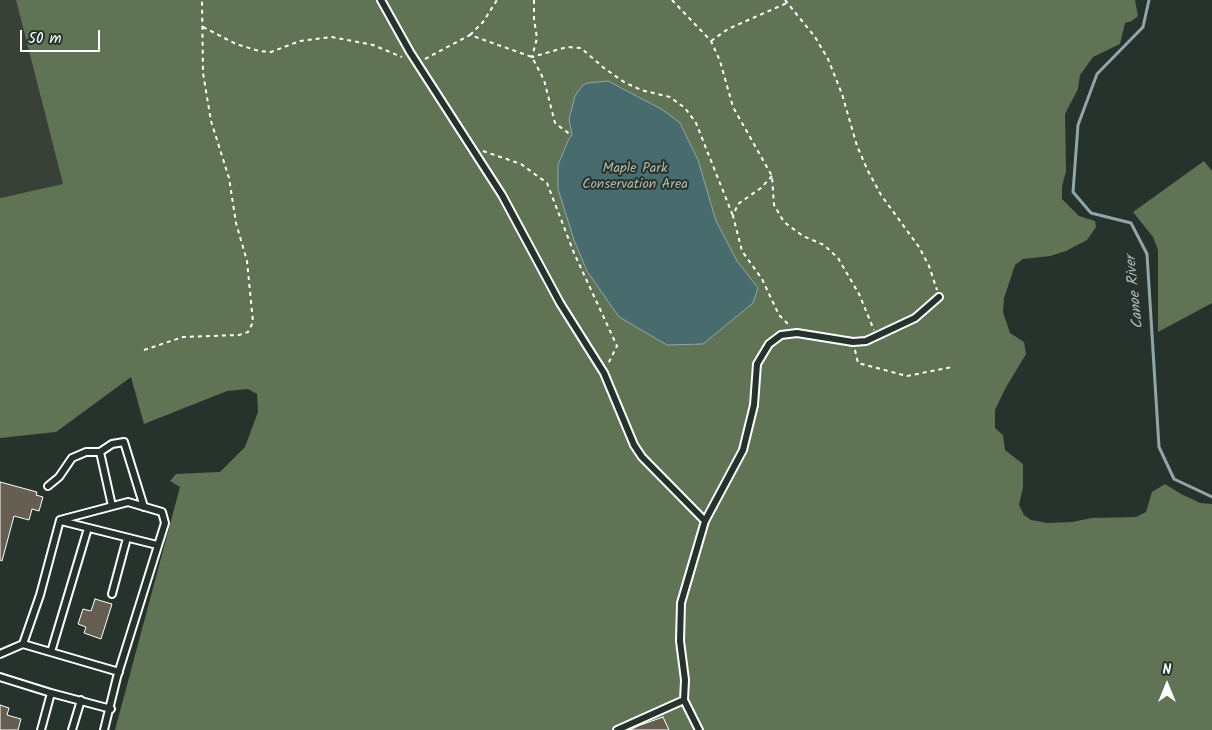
<!DOCTYPE html>
<html>
<head>
<meta charset="utf-8">
<style>
	body { margin:0 }
	#map { position:relative; width:1212px; height:730px; overflow:hidden; background:#26332d; font-family:Kalam,sans-serif }
	canvas { display:block }
	.north { position:absolute; left:1142px; top:660px; width:50px; height:50px; -webkit-text-stroke:4px #26332d; paint-order:stroke; rotate:0deg; font-size:14px; font-weight:700; line-height:20px; text-align:center; color:#fff }
	.north::after { content:''; display:block; margin:auto; width:18px; height:22px; background:#fff; clip-path:polygon(50% 0,100% 100%,50% 72%,0 100%) }
	.scale { position:absolute; left:20px; top:30px; width:80px; height:22px; box-sizing:border-box; border:2px solid #fff; border-top:0; padding-left:6px; font-size:15px; line-height:18px; white-space:nowrap; color:#fff; -webkit-text-stroke:4px #26332d; paint-order:stroke }
</style>
</head>
<body>
<div id="map">
<canvas width="1212" height="730"></canvas>
<div class="north">N</div>
<div class="scale">50 m</div>
</div>
<script>
const g = document.querySelector('canvas').getContext('2d');
g.lineJoin = 'round';
function fill(path, color) {
  g.fillStyle = color;
  g.fill(path, 'evenodd');
}
function poly(rows) {
  const path = new Path2D();
  for (const r of rows) {
    path.moveTo(r[0], r[1]);
    for (let i = 2; i < r.length; i += 2) path.lineTo(r[i], r[i + 1]);
  }
  return path;
}
function strokePath(path, color, width, dash) {
  g.strokeStyle = color;
  g.lineWidth = width;
  g.lineCap = dash ? 'butt' : 'round';
  g.setLineDash(dash || []);
  g.stroke(path);
}
function drawText(font, color, halo, rows, align = 'center') {
  g.font = font + ' Kalam,sans-serif';
  g.lineWidth = 4;
  g.setLineDash([]);
  g.textBaseline = 'middle';
  g.strokeStyle = halo;
  g.fillStyle = color;
  for (const [text, x, y, turn = 0] of rows) {
    g.save();
    g.translate(x, y);
    g.rotate((+turn || 0) * Math.PI / 180);
    g.textAlign = isNaN(turn) ? turn : align;
    if (halo) g.strokeText(text, 0, 0);
    g.fillText(text, 0, 0);
    g.restore();
  }
}
const built = poly([
	[0,0,16,0,63,184,0,198]
]);
const green = poly([
	[16,0,1135,0,1138,16,1132,21,1125,23,1120,44,1093,57,1080,75,1078,89,1065,114,1066,171,1062,187,1062,199,1079,216,1095,221,1096,227,1087,240,1066,251,1050,256,1023,259,1015,265,1004,298,1003,312,1010,333,1024,342,1026,354,1005,389,995,410,995,428,1003,435,1005,450,1023,464,1023,487,1019,505,1024,515,1031,520,1047,523,1072,522,1092,518,1136,517,1146,512,1152,492,1165,484,1181,494,1200,503,1212,504,1212,730,115,730,180,487,170,481,176,474,220,472,245,447,258,412,257,394,248,389,227,391,144,424,131,377,56,432,0,438,0,198,63,184],
	[1204,161,1212,171,1212,303,1158,332,1158,250,1153,237,1133,212]
]);
const water = poly([
	[608,81,663,110,680,123,698,160,716,221,737,261,758,288,753,303,703,344,667,345,619,317,587,271,574,240,558,189,558,165,568,141,572,135,569,119,575,96,582,86,587,83,608,81]
]);
const stream = poly([
	[1149,0,1143,27,1097,74,1078,125,1073,192,1091,213,1131,223,1147,254,1159,447,1174,479,1212,497]
]);
const building = poly([
	[0,482,37,492,36,495,43,497,39,511,32,509,29,520,14,516,2,561,0,560,0,482],
	[95,599,112,604,101,639,84,633,86,627,78,624,83,609,91,611,95,599],
	[0,705,9,708,7,715,21,719,18,730,0,730,0,705],
	[663,717,669,730,630,730,638,726,663,717]
]);
const path = poly([
	[534,0,534,19,537,38,532,57,567,47,581,48,604,68,624,82,641,90,670,97,685,108,696,123,733,216],
	[672,0,711,41,720,61,733,107,772,176,774,205,784,222,803,236,824,245,838,258,859,294,874,330],
	[785,0,815,37,828,59,842,94,857,146,868,171,881,195,919,247,929,266,937,290],
	[203,27,236,44,259,51,271,52,300,41,332,37,373,45,402,57],
	[470,35,483,22,497,0],
	[711,41,728,29,787,3],
	[425,59,470,35,532,57,544,80,555,123,571,135],
	[483,151,521,164,547,183,574,253,617,346,608,364],
	[772,176,761,188,738,204,733,216,742,251,762,279,779,315,790,326],
	[144,350,183,337,239,335,248,332,253,322,247,261,236,223,229,178,211,121,203,73,202,0],
	[855,350,858,363,907,376,952,367]
]);
const lane = poly([
	[381,0,410,52,502,195,560,303,604,373,634,445,642,457,705,521],
	[100,452,112,506],
	[48,486,59,477,72,458,86,452,100,452,112,444,124,442,144,507],
	[60,520,128,502,162,512,165,523,117,677,104,730],
	[61,521,157,545],
	[112,594,127,538],
	[23,644,40,595,60,520],
	[51,652,88,528],
	[0,654,23,644,119,672],
	[0,677,51,693,41,730],
	[51,693,111,709],
	[684,700,685,680,680,641,681,603,705,521,743,450,754,405,757,364,769,344,781,335,797,333,853,342,866,341,915,318,939,297],
	[72,730,81,700],
	[617,730,684,700,699,730]
]);
const parkNames = [
	["Maple Park",635,170],
	["Conservation Area",635,186]
];
const waterNames = [
	["Canoe River",1136,292,-96]
];
fill(built, '#394038');
fill(green, '#607355');
fill(water, '#486b6e');
strokePath(water, '#91a6a8', 1);
strokePath(stream, '#91a6a8', 3);
fill(building, '#665e50');
strokePath(building, '#fff', 1);
strokePath(lane, '#fff', 10);
strokePath(path, '#fff', 2, [4, 4]);
strokePath(lane, '#26332d', 6);
drawText('14px', '#b0b9aa', '#26332d', parkNames);
drawText('italic 15px', '#adbcbe', '#26332d', waterNames);
</script>
</body>
</html>
